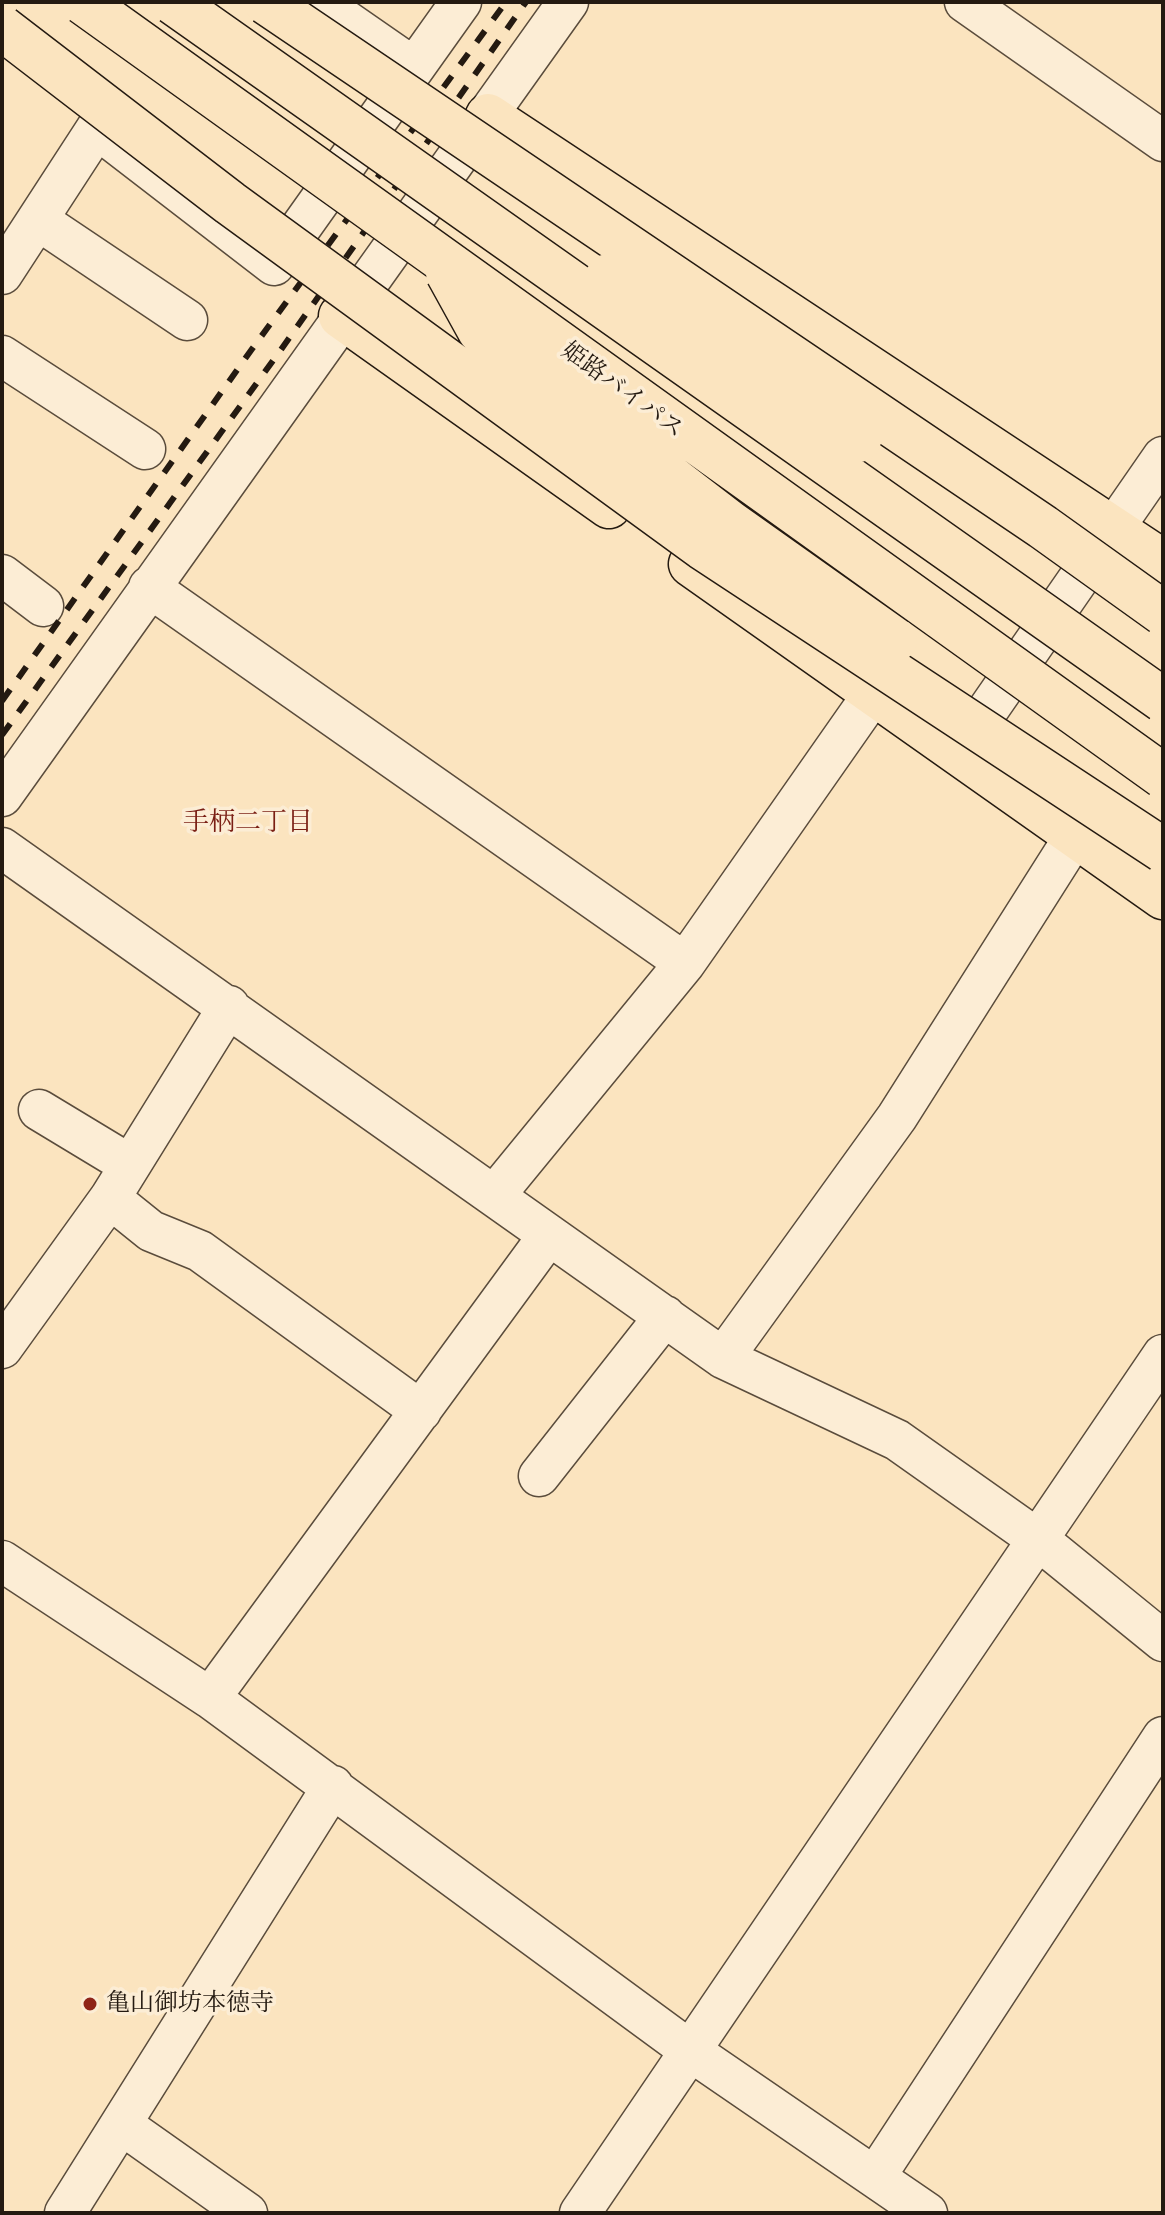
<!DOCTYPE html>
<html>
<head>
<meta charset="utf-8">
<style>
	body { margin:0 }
	#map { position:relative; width:1165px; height:2215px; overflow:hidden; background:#fbe4bf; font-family:"IM FELL Great Primer",serif }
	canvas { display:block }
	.frame { position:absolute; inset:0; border:4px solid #241a11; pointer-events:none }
</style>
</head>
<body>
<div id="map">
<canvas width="1165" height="2215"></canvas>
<div class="frame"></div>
</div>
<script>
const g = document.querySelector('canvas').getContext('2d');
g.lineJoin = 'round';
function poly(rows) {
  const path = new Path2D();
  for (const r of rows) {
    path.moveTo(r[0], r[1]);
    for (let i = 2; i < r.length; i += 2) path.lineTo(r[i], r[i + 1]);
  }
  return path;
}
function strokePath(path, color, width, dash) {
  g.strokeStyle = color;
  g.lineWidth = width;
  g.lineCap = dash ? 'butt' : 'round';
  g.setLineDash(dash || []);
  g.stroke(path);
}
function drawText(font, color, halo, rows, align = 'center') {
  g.font = font + ' "IM FELL Great Primer","Noto Serif JP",serif';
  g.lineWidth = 7;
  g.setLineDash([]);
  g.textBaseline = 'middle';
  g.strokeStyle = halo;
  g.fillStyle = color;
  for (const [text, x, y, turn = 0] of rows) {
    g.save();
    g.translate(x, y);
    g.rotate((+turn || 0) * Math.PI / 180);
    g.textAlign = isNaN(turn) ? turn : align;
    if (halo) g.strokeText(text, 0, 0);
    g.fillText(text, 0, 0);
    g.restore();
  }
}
const minor = poly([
	[319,2,414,68,461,2],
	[965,2,1163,141],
	[104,134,274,265,414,68],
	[38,220,187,320],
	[2,274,97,128],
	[2,356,145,449],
	[2,575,43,606],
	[149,587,685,963],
	[958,753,1163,457],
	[2,796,568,2],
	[2,848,723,1358,897,1440,1040,1541,1163,1641],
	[39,1110,130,1165],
	[494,1196,685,963,874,693],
	[110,1198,151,1231,200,1251,421,1411],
	[2,1348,110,1198,229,1006],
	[723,1358,897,1117,1075,836],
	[539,1476,665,1316],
	[2,1561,210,1698,692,2052,927,2213],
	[210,1698,549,1235],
	[121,2124,247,2213],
	[875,2177,1163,1737],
	[65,2213,333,1786],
	[580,2213,1163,1355]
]);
const highway = poly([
	[488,116,1163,562],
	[341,316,609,506],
	[691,564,1163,897]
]);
const rail = poly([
	[2,701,252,349,506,2],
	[2,735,280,351,526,2]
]);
const highwayBridge = poly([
	[83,2,1163,776],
	[173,2,1163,700],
	[266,2,1043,527,1163,613],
	[2,28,230,203,702,547,1163,850],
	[448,273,480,331,730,523,895,640],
	[608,276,859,440]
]);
const markers = [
	[90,2004,8,"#8f2418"]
];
const streetNames = [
	["姫路バイパス",622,391,36]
];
const poiNames = [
	["亀山御坊本徳寺",106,2004]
];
const neighbourhoodNames = [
	["手柄二丁目",248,824]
];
strokePath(minor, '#5a4c3c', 43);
strokePath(highway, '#241a11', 47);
strokePath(minor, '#fcedd5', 40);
strokePath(highway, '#fbe4bf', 44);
strokePath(rail, '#241a11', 6, [14, 14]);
strokePath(highwayBridge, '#241a11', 47, []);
strokePath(highwayBridge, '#fbe4bf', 44);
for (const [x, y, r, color] of markers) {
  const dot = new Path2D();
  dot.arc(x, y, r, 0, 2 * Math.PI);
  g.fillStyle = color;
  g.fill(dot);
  strokePath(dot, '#fcedd5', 3);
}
drawText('24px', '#241a11', '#fcedd5', streetNames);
drawText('24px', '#241a11', '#fcedd5', poiNames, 'left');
drawText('26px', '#7a1f14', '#fcedd5', neighbourhoodNames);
</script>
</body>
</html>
